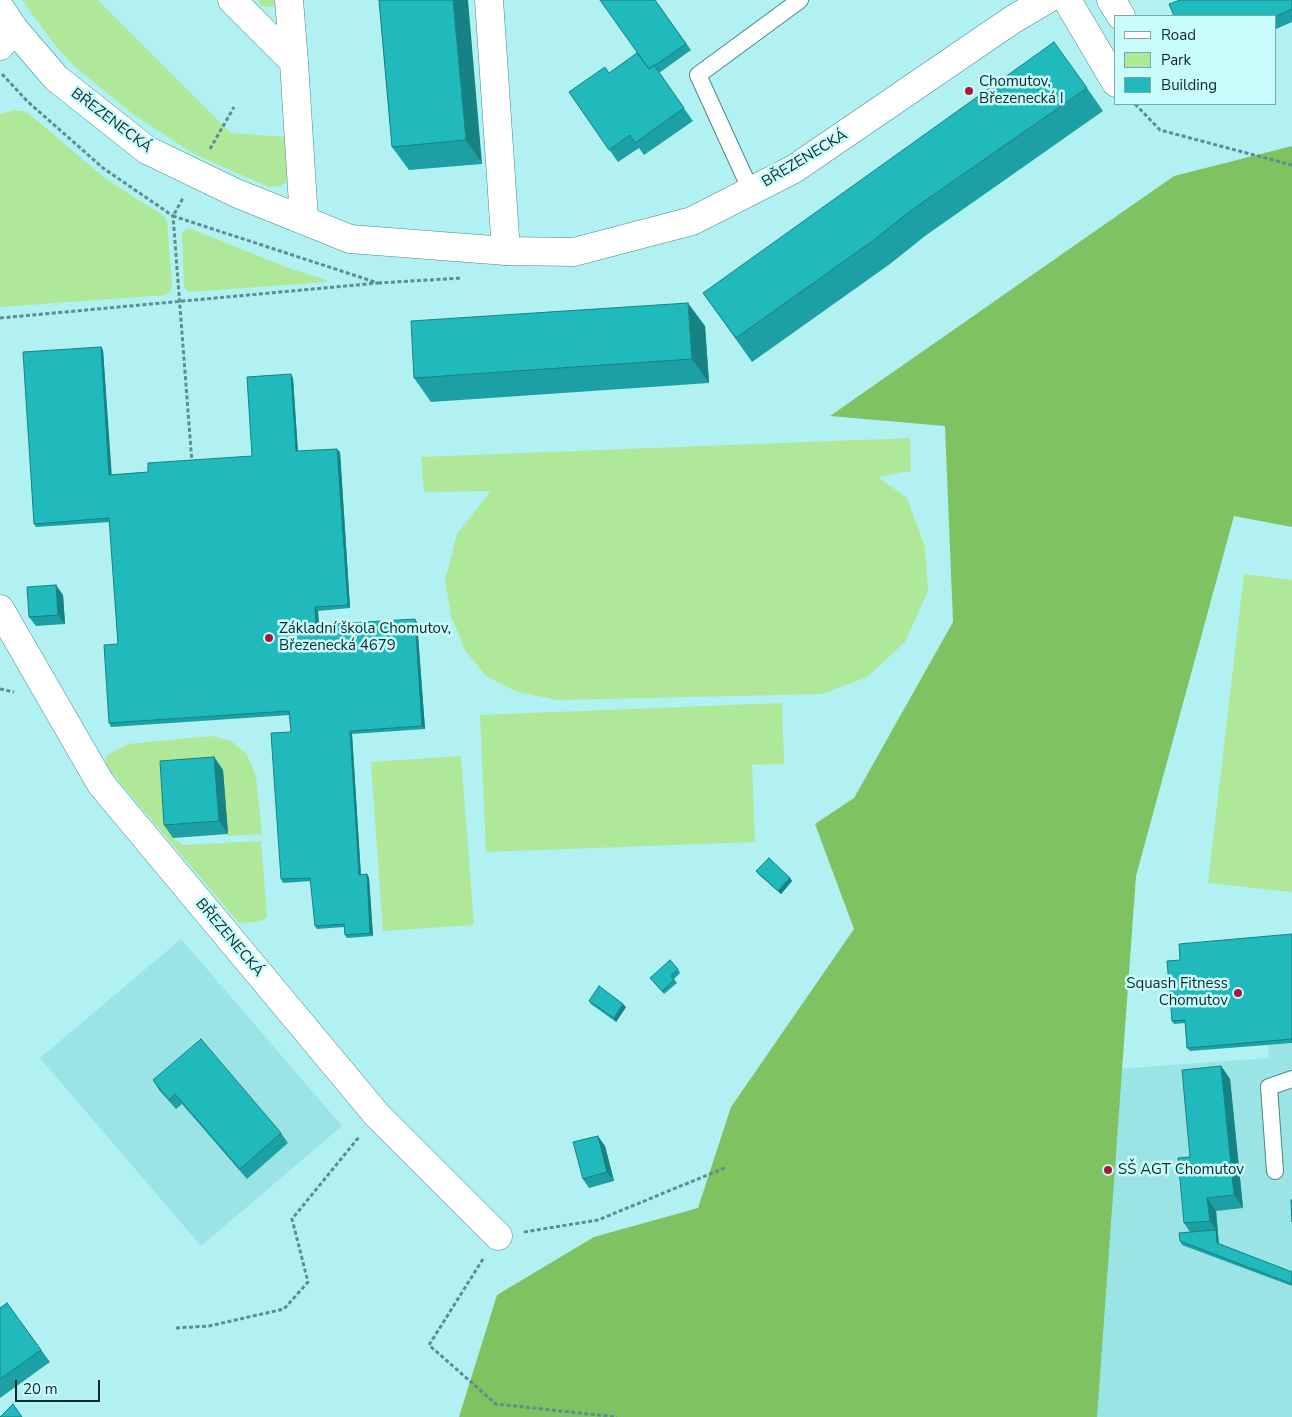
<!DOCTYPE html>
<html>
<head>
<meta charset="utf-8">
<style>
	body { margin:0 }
	#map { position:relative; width:1292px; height:1417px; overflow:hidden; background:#b1f1f2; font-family:"Nunito Sans",sans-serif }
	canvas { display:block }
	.legend { position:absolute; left:1114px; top:15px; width:162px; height:90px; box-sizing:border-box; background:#c9fcfc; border:1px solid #7ea7a7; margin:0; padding:6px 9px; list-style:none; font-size:15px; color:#0d2828 }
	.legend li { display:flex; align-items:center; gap:10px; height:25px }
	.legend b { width:25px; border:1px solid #7ea7a7 }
	.scale { position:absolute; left:15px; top:1380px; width:85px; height:22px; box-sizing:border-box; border:2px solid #0d2828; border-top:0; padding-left:6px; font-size:15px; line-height:18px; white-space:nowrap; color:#0d2828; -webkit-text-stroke:4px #c9fcfc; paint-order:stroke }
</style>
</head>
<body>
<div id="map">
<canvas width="1292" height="1417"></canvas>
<ul class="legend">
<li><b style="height:6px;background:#fff"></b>Road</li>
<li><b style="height:14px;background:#afe898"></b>Park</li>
<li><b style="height:14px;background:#20babd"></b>Building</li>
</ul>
<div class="scale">20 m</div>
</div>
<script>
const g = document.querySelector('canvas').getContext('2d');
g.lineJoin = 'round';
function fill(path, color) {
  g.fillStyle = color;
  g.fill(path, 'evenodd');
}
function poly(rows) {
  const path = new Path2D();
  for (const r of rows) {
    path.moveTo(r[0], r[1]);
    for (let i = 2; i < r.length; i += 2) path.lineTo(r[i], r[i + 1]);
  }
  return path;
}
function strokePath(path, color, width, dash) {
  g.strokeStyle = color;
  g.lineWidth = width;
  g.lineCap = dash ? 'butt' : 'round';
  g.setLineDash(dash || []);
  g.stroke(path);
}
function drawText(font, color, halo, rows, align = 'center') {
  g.font = font + ' "Nunito Sans",sans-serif';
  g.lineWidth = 5;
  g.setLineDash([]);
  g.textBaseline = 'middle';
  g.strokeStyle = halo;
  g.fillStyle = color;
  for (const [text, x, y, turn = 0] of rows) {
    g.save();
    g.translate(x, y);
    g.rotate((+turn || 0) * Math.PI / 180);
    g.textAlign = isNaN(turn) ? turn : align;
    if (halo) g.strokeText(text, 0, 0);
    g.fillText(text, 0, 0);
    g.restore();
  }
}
const built = poly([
	[181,939,342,1126,201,1246,40,1058],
	[1292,1043,1292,1417,982,1417,1088,1071,1269,1058,1268,1045]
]);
const green = poly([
	[22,0,98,0,231,133,286,137,294,177,281,186,269,187,194,154,133,114,75,67,55,45],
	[259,0,277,0,278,8,261,6],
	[14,110,27,112,106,179,164,216,167,221,172,285,170,292,166,295,0,307,0,114],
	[189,228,291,269,327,280,325,282,189,292,184,287,182,232],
	[910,438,911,471,878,477,907,498,925,547,928,591,905,642,867,677,822,694,557,700,515,691,486,676,465,650,451,616,445,580,457,534,491,491,424,492,421,457],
	[1244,574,1292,580,1292,892,1208,883],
	[782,703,784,764,752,765,755,842,486,852,480,715],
	[212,736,231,741,246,753,256,776,262,834,227,836,223,771,173,838,183,845,261,841,267,917,262,921,239,923,106,766,106,756,128,744],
	[461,756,474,925,383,931,371,762]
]);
const forest = poly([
	[1292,146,1292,527,1234,516,1136,876,1097,1417,459,1417,497,1295,594,1237,698,1208,731,1107,854,929,815,824,854,798,953,622,945,426,830,416,1174,176]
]);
const path = poly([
	[2,74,27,101,103,168,173,216,192,463],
	[1135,104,1160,130,1292,165],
	[210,149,234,107],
	[378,283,462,278],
	[0,318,378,283,173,216,183,198],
	[0,689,14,692],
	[524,1232,598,1220,727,1167],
	[483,1259,429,1345,496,1404,617,1417],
	[176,1328,209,1326,284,1309,308,1282,292,1219,359,1137]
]);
const service = poly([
	[751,191,698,75,800,0],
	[1275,1171,1269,1087,1292,1079]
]);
const minor = poly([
	[232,0,294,62,304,220],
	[289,0,294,62],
	[489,0,506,251],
	[1067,0,1116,83],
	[1111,0,1121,16],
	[0,46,14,29],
	[0,609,101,784,377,1115,498,1236]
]);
const tertiary = poly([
	[0,8,14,29,56,78,147,150,236,193,350,239,506,251,574,252,692,221,794,169,1012,20,1046,0]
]);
const wall = poly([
	[379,0,482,164,409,170,392,147],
	[655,0,691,50,659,73,693,121,644,155,639,148,618,162,569,92,609,73,637,53],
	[1292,0,1292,22,1276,29,1276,16],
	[1087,88,1103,111,925,236,890,264,752,362,703,293],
	[705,326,709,383,431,402,414,378],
	[101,347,103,350,111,475,148,472,252,456,293,378,298,451,340,452,350,608,318,611,319,625,417,622,425,729,352,734,361,875,367,874,369,878,373,936,347,938,345,935,344,927,317,929,315,926,311,881,283,883,281,879,291,732,290,715,111,727,109,723,118,644,110,522,36,527,34,524],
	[63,595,65,624,36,626,29,617],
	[214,757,223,770,228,834,173,838,164,825],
	[756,871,790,878,792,881,781,894,758,874],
	[1292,934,1292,1043,1190,1051,1187,1048,1185,1023,1174,1024,1172,1021,1180,960],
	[678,969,680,973,674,979,677,983,664,994,650,978],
	[589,1001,626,1007,616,1022,591,1004],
	[1221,1066,1230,1079,1243,1208,1216,1211,1219,1244,1292,1272,1292,1286,1182,1245,1180,1241,1190,1232,1184,1223,1190,1157],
	[153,1080,281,1133,288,1143,247,1179,182,1104,176,1109,159,1090],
	[605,1146,614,1181,589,1188,583,1179],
	[7,1303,50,1362,0,1398,0,1308]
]);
const shadedWall = poly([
	[453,0,468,0,482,164,466,140],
	[688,303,705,326,709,383,692,359],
	[101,347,103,350,112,478,109,475],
	[291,374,293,378,298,455,296,451],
	[337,449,340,452,350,608,348,605],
	[56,585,63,595,65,624,58,615],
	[315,607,318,611,319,628,316,625],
	[415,619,417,622,425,729,422,726],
	[350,731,352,734,361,878,359,875],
	[214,757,223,770,228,834,219,821],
	[367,874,369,878,373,936,370,933],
	[790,878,792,881,781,894,778,891],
	[623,1004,626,1007,616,1022,614,1018],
	[1221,1066,1230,1079,1243,1208,1234,1195],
	[598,1136,605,1146,614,1181,607,1172],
	[1207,1198,1216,1211,1219,1247,1217,1243,1216,1230,1210,1221]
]);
const building = poly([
	[379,0,453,0,466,140,392,147,379,0],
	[600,0,655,0,686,44,654,66,654,65,649,69,600,0],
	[1180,0,1292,0,1292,9,1276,16,1174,16,1169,4,1180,0],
	[1054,42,1087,88,909,212,874,240,736,338,703,293,1054,42],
	[637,53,649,69,654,65,684,108,635,143,630,135,609,150,569,92,605,67,609,73,637,53],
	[688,303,692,359,414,378,411,321,688,303],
	[101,347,109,475,148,472,148,463,252,456,247,377,291,374,296,451,337,449,348,605,315,607,316,625,415,619,422,726,350,731,359,875,367,874,370,933,345,935,344,924,315,926,310,878,281,879,271,733,291,732,289,711,109,723,104,645,118,644,109,518,34,524,23,352,101,347],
	[56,585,58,615,29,617,27,587,56,585],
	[214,757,219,821,164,825,160,761,214,757],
	[769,858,790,878,778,891,756,871,769,858],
	[1292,934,1292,1039,1187,1048,1185,1020,1172,1021,1167,961,1180,960,1179,944,1292,934],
	[670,960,678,969,671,976,674,980,662,991,650,978,670,960],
	[599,986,623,1004,614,1018,589,1001,599,986],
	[201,1039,281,1133,240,1169,175,1094,169,1100,153,1080,201,1039],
	[1221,1066,1234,1195,1207,1198,1210,1221,1184,1223,1178,1158,1190,1157,1182,1070,1221,1066],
	[598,1136,607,1172,583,1179,573,1142,598,1136],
	[1291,1200,1292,1200,1292,1222,1291,1200],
	[1216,1230,1217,1243,1292,1272,1292,1284,1180,1241,1179,1233,1216,1230],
	[7,1303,41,1350,0,1379,0,1308,7,1303],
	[13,1404,22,1417,0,1417,13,1404]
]);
const markers = [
	[969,91,5,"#ac1738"],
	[269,638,5,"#ac1738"],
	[1238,993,5,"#ac1738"],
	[1108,1170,5,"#ac1738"]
];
const poiNames = [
	["Chomutov,",979,82],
	["Březenecká I",979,99],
	["Základní škola Chomutov,",279,629],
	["Březenecká 4679",279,646],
	["Squash Fitness",1228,984,"right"],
	["Chomutov",1228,1001,"right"],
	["SŠ AGT Chomutov",1118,1170]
];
const streetNames = [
	["BŘEZENECKÁ",111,121,37],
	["BŘEZENECKÁ",805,159,-31],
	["BŘEZENECKÁ",229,938,50]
];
fill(built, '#9ae4e5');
fill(green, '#afe898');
fill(forest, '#7fc262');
strokePath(service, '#4a898a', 18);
strokePath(minor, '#4a898a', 29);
strokePath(tertiary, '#4a898a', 29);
strokePath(path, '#5f8d8d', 3, [4, 2.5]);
strokePath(service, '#fff', 16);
strokePath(minor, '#fff', 28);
strokePath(tertiary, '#fff', 28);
fill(wall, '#1ca0a3');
fill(shadedWall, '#168284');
fill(building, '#20babd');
strokePath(building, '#168284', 1);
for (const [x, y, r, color] of markers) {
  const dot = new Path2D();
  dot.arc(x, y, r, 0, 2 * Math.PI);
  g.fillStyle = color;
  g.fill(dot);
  strokePath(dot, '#c9fcfc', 2);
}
drawText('15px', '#0d2828', '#c9fcfc', poiNames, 'left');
drawText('15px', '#0d2828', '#c9fcfc', streetNames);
</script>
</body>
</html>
